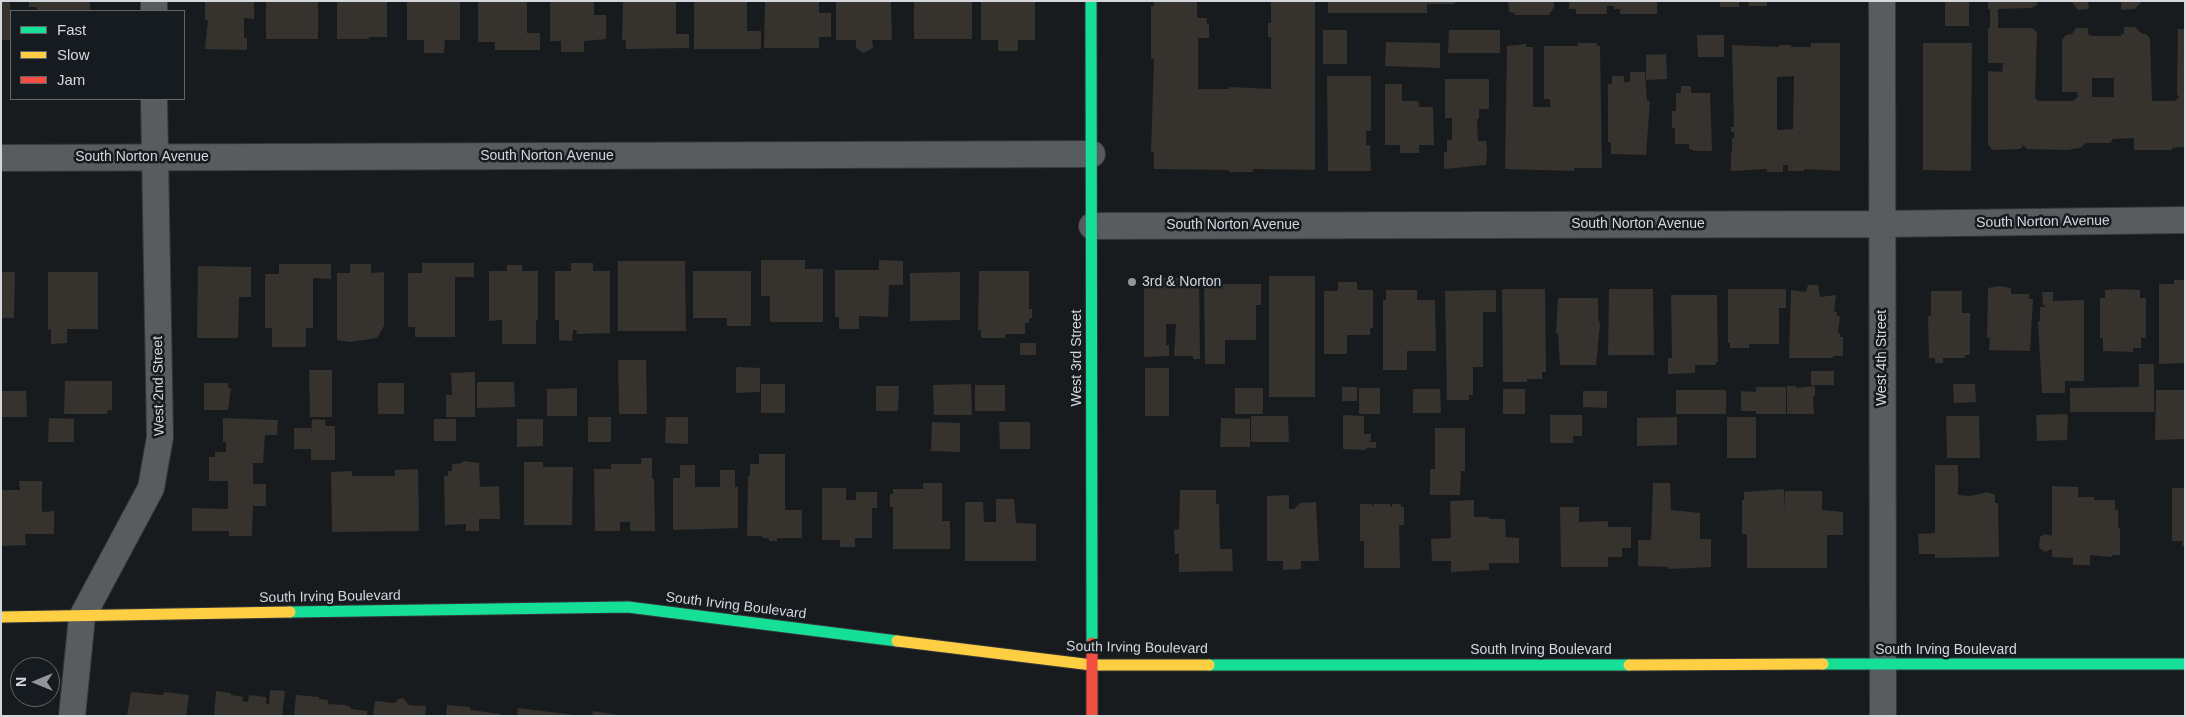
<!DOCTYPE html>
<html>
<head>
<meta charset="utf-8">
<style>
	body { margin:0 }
	#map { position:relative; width:2186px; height:717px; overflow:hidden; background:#181b1e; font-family:Helvetica,sans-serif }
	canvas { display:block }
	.frame { position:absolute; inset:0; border:2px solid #d4d7db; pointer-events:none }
	.legend { position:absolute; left:10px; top:10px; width:175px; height:90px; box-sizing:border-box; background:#161b20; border:1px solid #62666b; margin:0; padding:6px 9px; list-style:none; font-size:15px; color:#d4d7db }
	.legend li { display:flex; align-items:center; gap:10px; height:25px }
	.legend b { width:25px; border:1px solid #62666b }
	.north { position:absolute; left:10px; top:657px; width:50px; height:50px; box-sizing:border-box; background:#161b20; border:1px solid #62666b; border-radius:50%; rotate:270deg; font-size:14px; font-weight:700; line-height:20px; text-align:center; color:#d4d7db }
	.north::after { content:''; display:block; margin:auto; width:18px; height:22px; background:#929599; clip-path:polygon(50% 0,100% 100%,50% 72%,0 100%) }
</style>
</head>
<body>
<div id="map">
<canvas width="2186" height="717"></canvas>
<div class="frame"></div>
<ul class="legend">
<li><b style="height:6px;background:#16e098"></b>Fast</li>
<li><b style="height:6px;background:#ffcf43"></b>Slow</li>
<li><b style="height:6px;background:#f24e42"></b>Jam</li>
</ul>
<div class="north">N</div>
</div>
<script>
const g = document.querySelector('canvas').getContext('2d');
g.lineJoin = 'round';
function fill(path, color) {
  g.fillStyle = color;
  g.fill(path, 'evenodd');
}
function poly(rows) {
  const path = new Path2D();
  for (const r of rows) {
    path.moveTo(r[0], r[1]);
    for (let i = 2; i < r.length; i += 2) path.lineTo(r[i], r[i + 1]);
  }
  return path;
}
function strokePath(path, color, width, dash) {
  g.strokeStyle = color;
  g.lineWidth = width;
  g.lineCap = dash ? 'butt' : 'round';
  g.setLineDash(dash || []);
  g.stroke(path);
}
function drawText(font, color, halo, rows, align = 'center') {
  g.font = font + ' Helvetica,sans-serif';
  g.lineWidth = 5;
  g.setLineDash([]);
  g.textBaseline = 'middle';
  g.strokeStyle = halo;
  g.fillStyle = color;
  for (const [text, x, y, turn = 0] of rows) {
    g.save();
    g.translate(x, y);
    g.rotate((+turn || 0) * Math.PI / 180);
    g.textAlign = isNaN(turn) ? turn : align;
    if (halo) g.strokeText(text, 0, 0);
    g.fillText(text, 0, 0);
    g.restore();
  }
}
const building = poly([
	[1,1,10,1,11,40,1,40],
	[29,1,90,1,90,11,37,11,37,7,29,7],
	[205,1,254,1,254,19,244,18,244,38,247,38,247,50,205,49,208,20,205,20],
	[266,1,318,1,318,39,266,39],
	[337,1,387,1,387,37,369,37,369,39,337,39],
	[407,1,460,1,460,40,445,40,444,53,424,53,424,40,407,40],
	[478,1,527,1,527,33,540,33,540,50,495,50,495,42,478,42],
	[550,1,594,1,594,15,606,15,606,39,584,41,584,52,561,52,561,41,550,41],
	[623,1,676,1,676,34,689,34,689,48,626,49,626,40,622,40],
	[694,1,747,1,747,31,761,31,761,49,694,49],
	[765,1,819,1,819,13,831,13,831,37,819,37,819,48,764,48],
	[836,1,891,1,892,40,872,40,873,48,864,53,856,48,856,40,836,40],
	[914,1,972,1,972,39,914,39],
	[981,1,1035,1,1035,40,1018,40,1018,51,998,51,998,40,981,40],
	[1154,1,1197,1,1197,18,1207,18,1207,24,1209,24,1209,38,1198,38,1198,89,1229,89,1229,87,1271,89,1271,37,1268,37,1268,23,1271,23,1271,1,1315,1,1315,170,1253,169,1253,172,1229,172,1229,170,1154,169,1154,152,1151,152,1154,59,1151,59,1151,6,1154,6],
	[1328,1,1455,1,1455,4,1427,4,1427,13,1328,13],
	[1508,1,1554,1,1554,7,1549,15,1515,15,1515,13,1509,12],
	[1569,1,1657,1,1657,14,1620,14,1620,9,1614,9,1614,6,1607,6,1607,14,1576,14,1576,9,1569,9],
	[1720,1,1739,1,1739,7,1720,7],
	[1748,1,1767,1,1767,6,1749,6],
	[1945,1,1969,1,1969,26,1945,26],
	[1988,1,2037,1,2037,5,2032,8,1998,9,1998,28,2032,28,2037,32,2035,98,2038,101,2073,101,2078,97,2077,92,2062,92,2062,40,2066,35,2072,34,2076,28,2088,28,2088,34,2092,36,2121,36,2121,34,2124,34,2124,27,2135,27,2142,34,2146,34,2150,38,2152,101,2175,101,2179,97,2177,94,2178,29,2185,29,2185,147,2172,148,2172,150,2134,150,2134,138,2113,139,2110,143,2086,143,2080,148,2067,150,2027,149,2024,145,2020,149,1993,150,1988,145,1988,71,2002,72,2003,63,1988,63,1988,28,1990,28,1990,9,1988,9],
	[2092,78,2114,78,2114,97,2092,97],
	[2071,1,2088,1,2089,9,2078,10],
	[2121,1,2142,1,2135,9,2121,10],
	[1323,30,1347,30,1347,64,1323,64],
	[1449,30,1500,30,1500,53,1448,53],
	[1697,35,1724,35,1724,57,1698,57],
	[1386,42,1440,43,1440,68,1385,66],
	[1578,43,1597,43,1597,46,1600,46,1602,168,1574,168,1574,171,1505,169,1507,46,1526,44,1526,47,1533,47,1533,107,1550,107,1550,99,1544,99,1544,46,1578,46],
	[1811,43,1840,43,1840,171,1804,169,1804,171,1788,171,1788,165,1783,165,1783,172,1767,172,1767,169,1731,171,1731,153,1732,153,1732,138,1734,138,1734,132,1731,132,1731,127,1734,127,1732,45,1779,47,1779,45,1791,45,1791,47,1811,47],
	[1794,76,1793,129,1777,130,1777,77],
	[1923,43,1972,43,1971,171,1923,170],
	[1666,54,1667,79,1646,80,1646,55],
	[1630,72,1645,72,1647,101,1650,101,1646,155,1611,154,1611,142,1608,142,1608,84,1612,84,1612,76,1624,76,1624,82,1630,82],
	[1327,76,1371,76,1371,131,1366,131,1366,145,1370,145,1371,171,1328,171],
	[1445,79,1489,79,1489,109,1479,109,1479,119,1477,119,1478,141,1486,141,1487,150,1486,165,1444,169,1444,152,1447,152,1447,140,1452,140,1452,118,1445,118],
	[1385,84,1402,84,1402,101,1415,101,1419,102,1419,107,1433,107,1434,145,1419,145,1419,153,1400,153,1400,145,1385,145],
	[1681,86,1691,86,1691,93,1710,93,1712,151,1696,151,1689,149,1689,144,1675,144,1675,128,1672,128,1672,111,1676,111,1676,93,1681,93],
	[761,260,805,260,805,269,823,269,823,322,770,322,770,296,761,296],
	[879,260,903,261,903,285,889,285,888,317,859,316,859,329,839,329,839,317,835,317,835,270,879,270],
	[618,261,685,261,686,331,618,331],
	[422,263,474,263,474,277,455,277,455,337,415,337,415,327,408,327,408,273,422,273],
	[571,263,593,263,593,271,610,271,610,333,576,334,577,330,573,330,572,341,559,340,559,320,555,320,555,271,571,271],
	[279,264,331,264,331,279,313,278,313,328,306,328,306,347,272,347,272,328,265,328,265,274,279,274],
	[350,264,371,264,371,273,384,272,384,326,377,338,350,342,337,340,337,273,350,273],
	[507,265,522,265,522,271,538,271,538,320,536,320,536,344,502,344,502,320,489,321,489,271,507,271],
	[198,266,251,267,251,297,239,297,238,338,197,338],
	[693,271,751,271,751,326,727,326,727,318,693,318],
	[979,271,1029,271,1029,309,1032,309,1032,318,1029,318,1029,323,1025,323,1025,334,1005,334,1005,338,981,338,981,330,978,330],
	[1,272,15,272,14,318,1,318],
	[48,272,98,272,98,329,67,329,67,343,51,344,51,329,48,330],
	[960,272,960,320,910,321,910,273],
	[1269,276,1315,276,1315,397,1269,397],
	[1144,278,1199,278,1200,359,1193,359,1193,356,1174,356,1176,324,1166,324,1166,345,1169,345,1169,356,1144,357],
	[2174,280,2185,280,2185,363,2159,364,2159,284,2174,284],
	[1338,282,1357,282,1357,290,1373,290,1373,328,1370,328,1370,335,1347,335,1347,354,1324,354,1324,291,1338,291],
	[1220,284,1261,284,1261,305,1256,305,1256,340,1225,340,1225,364,1205,364,1204,287,1220,287],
	[1808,285,1818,285,1820,297,1836,295,1834,312,1837,312,1837,316,1840,316,1838,333,1840,333,1840,337,1843,337,1843,356,1833,356,1833,358,1789,358,1791,290,1806,292],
	[1999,286,2011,288,2011,294,2029,294,2029,299,2033,299,2030,351,1989,350,1990,338,1987,338,1988,288],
	[1502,289,1545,289,1546,372,1542,372,1542,379,1527,379,1527,382,1503,382],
	[1609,289,1653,289,1654,355,1608,355],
	[1728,289,1786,289,1786,308,1779,308,1779,344,1749,344,1749,348,1730,348,1730,343,1728,343],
	[2118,289,2140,290,2140,298,2146,298,2146,338,2141,338,2141,348,2133,348,2133,352,2103,351,2103,338,2100,338,2100,298,2105,298,2105,290],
	[1386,290,1417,290,1417,300,1435,300,1436,351,1407,351,1407,370,1383,370,1383,300,1386,300],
	[1496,290,1496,312,1483,312,1483,367,1473,367,1473,395,1469,395,1469,400,1447,400,1445,291],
	[1931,291,1962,291,1962,313,1970,313,1970,355,1965,355,1965,358,1943,358,1943,363,1935,363,1935,358,1929,358,1928,316,1931,316],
	[2042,292,2053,292,2053,301,2084,300,2084,381,2065,381,2065,393,2042,393,2038,321,2040,321,2040,307,2045,307,2045,305,2043,305],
	[1671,295,1717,295,1718,362,1716,362,1716,365,1695,365,1695,373,1668,374,1668,358,1672,358],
	[1558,298,1598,298,1598,317,1600,324,1596,365,1560,365,1558,333,1556,333],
	[1020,343,1036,343,1036,355,1020,355],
	[618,360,646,360,647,414,619,414],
	[2139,364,2154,364,2154,412,2070,412,2070,388,2139,387],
	[738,367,760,368,760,392,736,393,736,369],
	[1145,368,1169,368,1169,416,1145,416],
	[309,370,332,370,332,417,310,417],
	[1811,371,1834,371,1834,385,1811,385],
	[475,372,475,417,446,417,446,395,452,395,451,373],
	[65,381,112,381,112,410,108,410,107,414,64,414],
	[477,382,514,382,515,407,477,408],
	[204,383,228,383,228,388,231,388,228,410,204,410],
	[378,383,404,383,404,414,378,414],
	[761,384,785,384,785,413,761,413],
	[971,384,972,415,934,415,933,385],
	[1953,384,1975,384,1976,402,1954,403],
	[975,385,1005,385,1005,411,975,411],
	[876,386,899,386,898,411,876,411],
	[1787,386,1796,386,1796,388,1815,386,1815,396,1813,396,1814,414,1787,414],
	[1342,387,1357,387,1357,401,1342,401],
	[1756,387,1786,387,1786,414,1756,414,1756,411,1741,411,1741,391,1756,392],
	[577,388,577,416,547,416,547,389],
	[1235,388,1263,388,1263,414,1235,414],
	[1359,388,1380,388,1380,414,1359,414],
	[1413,389,1440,389,1441,413,1413,413],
	[1503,389,1525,389,1525,414,1503,414],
	[1676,390,1726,390,1726,414,1676,414],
	[2156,390,2185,390,2185,439,2155,440],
	[1,391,26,391,27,417,1,417],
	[1583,391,1607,391,1607,408,1583,407],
	[2066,414,2068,416,2067,440,2037,441,2036,415],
	[1343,415,1364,416,1364,434,1371,434,1371,441,1366,442,1376,442,1376,448,1366,448,1366,450,1343,449],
	[1550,415,1582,415,1582,436,1573,436,1573,443,1550,443],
	[1251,416,1288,416,1289,442,1251,442],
	[1946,416,1979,416,1980,458,1947,458],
	[588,417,611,417,611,442,588,442],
	[666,417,688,417,688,444,665,443],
	[1677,417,1677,445,1637,446,1637,418],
	[1727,417,1756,417,1756,458,1727,458],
	[49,418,74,419,74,442,48,442],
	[223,418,278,420,277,435,265,435,263,463,253,463,253,484,266,484,266,506,253,506,252,536,229,536,229,531,192,531,192,508,228,509,228,481,209,481,209,457,215,457,215,452,226,452,226,442,223,442],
	[1221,418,1250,419,1250,447,1220,447],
	[312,419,325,420,325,426,335,426,335,460,311,460,311,449,294,449,294,428,311,428,311,436],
	[434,419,456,419,456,441,434,441],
	[517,419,543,419,543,446,517,447],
	[932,422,960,423,960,452,931,451],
	[999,422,1030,422,1030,449,1000,449],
	[1435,428,1465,428,1465,471,1461,471,1460,495,1430,495,1430,469,1435,469],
	[759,454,785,454,785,510,802,510,802,538,777,538,777,541,769,541,769,538,762,538,762,536,747,536,748,476,750,476,750,464,759,464],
	[641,458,652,458,652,479,654,479,655,531,630,531,630,522,620,522,620,531,595,531,594,469,611,469,611,464,641,464],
	[463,461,479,463,480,487,499,486,500,519,479,519,479,531,466,531,466,524,445,525,444,476,448,476,448,471,452,471,452,464,462,463],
	[524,462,543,462,543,467,573,467,572,525,524,525],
	[680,465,695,465,695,487,720,487,720,470,735,470,735,487,738,487,738,528,673,530,673,478,680,478],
	[1935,465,1958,465,1958,495,1970,496,1987,492,1995,495,1995,503,1998,503,1999,557,1935,558,1935,554,1919,554,1918,534,1935,533],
	[418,469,419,531,332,532,331,472,352,471,352,476,395,476,395,470],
	[19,481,42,481,42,512,54,511,54,534,25,534,26,545,1,546,1,490,20,490],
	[923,483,942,483,942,521,950,521,950,549,893,549,893,507,890,507,890,494,893,494,893,489,923,489],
	[1653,483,1670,483,1671,510,1700,513,1700,539,1711,539,1711,567,1668,569,1668,567,1638,566,1638,540,1651,540],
	[2052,486,2078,487,2078,497,2094,497,2094,500,2115,500,2115,510,2118,510,2118,528,2120,528,2120,555,2112,555,2112,557,2090,555,2090,565,2073,565,2073,558,2052,557,2052,549,2045,552,2039,548,2040,537,2045,534,2052,536],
	[822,488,846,488,846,500,856,500,856,492,877,492,877,508,872,508,872,538,855,538,855,547,840,547,840,540,822,540],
	[2172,488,2185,488,2185,546,2182,546,2182,541,2172,541],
	[1784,489,1784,512,1785,491,1822,491,1822,510,1843,512,1843,535,1827,535,1827,568,1747,568,1747,534,1742,534,1742,500,1744,500,1744,492],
	[1180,490,1216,490,1216,504,1219,504,1220,549,1232,549,1233,571,1179,572,1179,554,1175,554,1174,530,1179,529],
	[1289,495,1289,509,1294,509,1300,503,1316,502,1319,561,1301,561,1301,569,1283,570,1283,561,1267,561,1267,496],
	[996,499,1014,499,1016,523,1036,524,1036,561,965,561,965,502,983,502,984,522,996,522],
	[1474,500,1474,517,1489,517,1489,519,1505,519,1506,537,1519,538,1519,563,1489,563,1489,570,1451,572,1451,561,1432,561,1431,539,1451,538,1450,501],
	[1360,504,1372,504,1372,507,1374,504,1390,504,1390,507,1392,507,1392,504,1401,504,1401,507,1404,507,1404,525,1399,525,1400,568,1364,568,1364,541,1360,541],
	[1560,507,1579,507,1579,522,1608,521,1608,527,1631,527,1631,548,1622,548,1622,557,1608,557,1608,567,1561,567],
	[270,690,285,691,282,716,214,716,216,691,231,693,231,695,243,697,242,701,248,702,249,695,266,697,266,704,269,704],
	[131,692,163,695,164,692,189,695,186,716,127,716],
	[296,695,319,697,319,699,328,700,328,704,345,705,351,707,351,709,367,711,367,716,294,716],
	[403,698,409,705,426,706,425,716,373,716,375,701,395,703,398,699],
	[447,705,470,707,470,710,501,714,500,716,446,716],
	[518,708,575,715,575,716,517,716],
	[593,711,619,715,619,716,592,716]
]);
const street = poly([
	[154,1,154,11],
	[1882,1,1883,716],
	[1,158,1092,154],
	[1092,226,1881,224,2185,220],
	[72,716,82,617,151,488,160,437,154,99]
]);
const fast = poly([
	[1091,1,1092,643],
	[290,612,628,607,897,641],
	[1823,664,2185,664],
	[1209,665,1629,665]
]);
const slow = poly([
	[1,617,290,612],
	[897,641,1092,665,1209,665],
	[1629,665,1823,664]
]);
const jam = poly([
	[1092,643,1092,716]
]);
const markers = [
	[1132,282,5,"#929599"]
];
const streetNames = [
	["South Norton Avenue",547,156],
	["South Norton Avenue",142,157],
	["South Norton Avenue",2043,222,-1],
	["South Norton Avenue",1638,224],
	["South Norton Avenue",1233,225],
	["West 3rd Street",1077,358,-90],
	["West 4th Street",1882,358,-90],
	["West 2nd Street",159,386,-91],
	["South Irving Boulevard",330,597,-1],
	["South Irving Boulevard",736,606,7],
	["South Irving Boulevard",1137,648,1],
	["South Irving Boulevard",1541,650],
	["South Irving Boulevard",1946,650]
];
const poiNames = [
	["3rd & Norton",1142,282]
];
fill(building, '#36322e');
strokePath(street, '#36373a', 28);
strokePath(fast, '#36373a', 13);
strokePath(slow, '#36373a', 13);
strokePath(jam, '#36373a', 13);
strokePath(street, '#595c5f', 26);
strokePath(fast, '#16e098', 11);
strokePath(slow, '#ffcf43', 11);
strokePath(jam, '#f24e42', 11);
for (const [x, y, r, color] of markers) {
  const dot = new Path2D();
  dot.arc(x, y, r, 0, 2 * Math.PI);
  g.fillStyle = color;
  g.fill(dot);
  strokePath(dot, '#161b20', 2);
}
drawText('14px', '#d4d7db', '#161b20', streetNames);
drawText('14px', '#d4d7db', '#161b20', poiNames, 'left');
</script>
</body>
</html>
